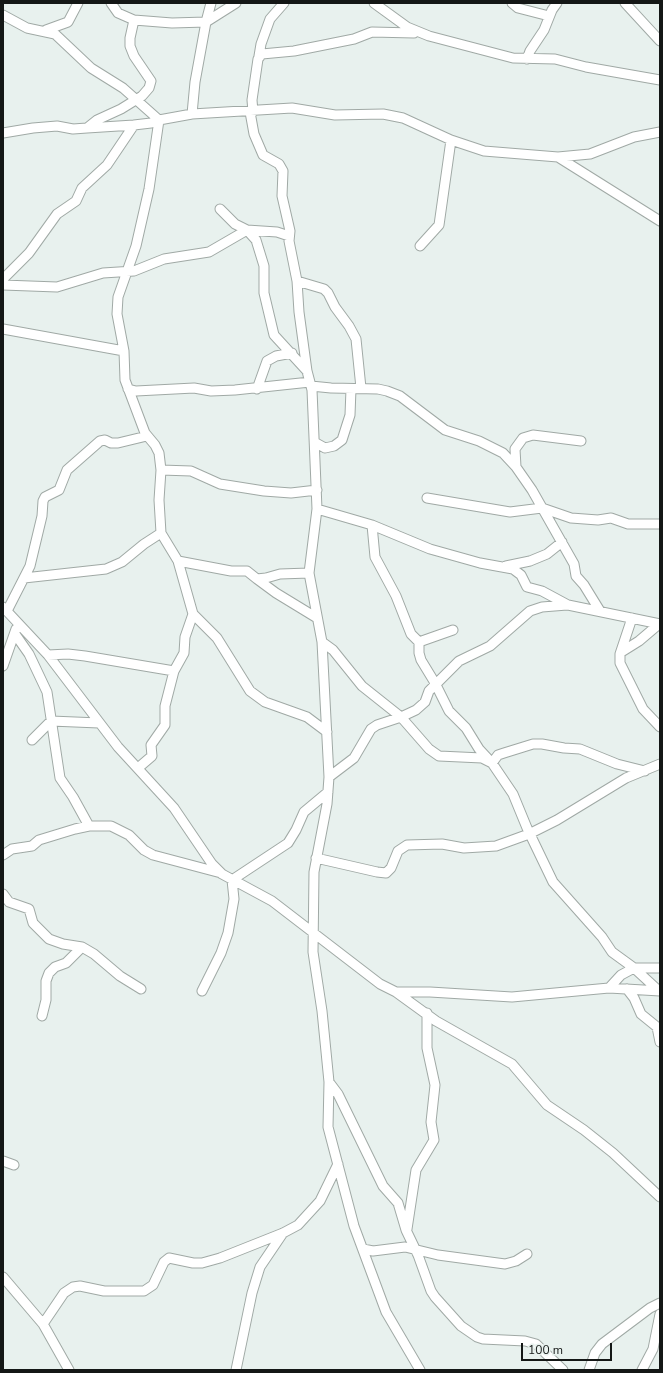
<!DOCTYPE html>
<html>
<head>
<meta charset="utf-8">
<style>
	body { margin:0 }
	#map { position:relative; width:663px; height:1373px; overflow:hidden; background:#e8f1ee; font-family:"Nunito Sans",sans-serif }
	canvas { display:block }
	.frame { position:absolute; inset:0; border:4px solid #141716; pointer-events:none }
	.scale { position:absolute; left:521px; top:1343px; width:91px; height:18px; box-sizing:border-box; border:2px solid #141716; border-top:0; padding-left:5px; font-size:12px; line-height:14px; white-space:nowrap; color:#141716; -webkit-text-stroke:3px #e8f1ee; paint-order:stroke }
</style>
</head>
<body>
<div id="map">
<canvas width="663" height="1373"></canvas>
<div class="frame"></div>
<div class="scale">100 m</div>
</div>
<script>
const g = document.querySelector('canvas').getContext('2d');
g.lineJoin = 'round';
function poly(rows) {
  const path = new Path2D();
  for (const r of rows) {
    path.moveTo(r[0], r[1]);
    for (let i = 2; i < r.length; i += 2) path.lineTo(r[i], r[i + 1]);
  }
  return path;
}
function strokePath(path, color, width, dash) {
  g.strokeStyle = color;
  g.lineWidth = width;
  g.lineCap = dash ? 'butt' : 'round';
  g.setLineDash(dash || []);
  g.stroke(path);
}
const minor = poly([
	[111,3,118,13,134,20,172,23,206,22,211,3],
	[374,3,407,27,429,36,513,58,555,59,586,67,660,80],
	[512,3,518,8,549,16],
	[625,3,660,41],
	[3,15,27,28,55,34,91,68,123,88,159,120,192,114,292,108,335,115,383,114,403,118,451,140,484,151,558,157,590,154,634,137,660,132],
	[46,30,68,22,78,3],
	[259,56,261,44,270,19,284,3],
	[527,59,530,51,544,30,552,10,557,3],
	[250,112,254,134,263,155,279,164,283,171,282,196,290,231,289,241,297,281,299,312,307,371,312,390,317,509,372,525,430,549,480,563,513,569,521,575,527,587,542,591,568,605,660,624],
	[253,112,252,100,258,59,262,54,294,51,354,39,372,32,414,33],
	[192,114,195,82,206,22,236,3],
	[87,128,134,125],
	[3,133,33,128,57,126,73,129,87,128,97,120,121,109,142,96,149,88,151,81,134,56,130,46,130,38,134,20],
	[558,157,660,221],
	[220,209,235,224,247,230,256,240,264,266,264,293,274,335,307,371],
	[420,246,439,225,451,140],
	[3,279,29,253,57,214,76,201,82,188,107,165,134,125,151,123,159,120],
	[297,281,324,289,328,293,335,307,349,326,356,339,361,388],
	[3,285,57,287,103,273,134,271,164,259,209,252,247,230,277,232,289,236],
	[3,329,124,351],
	[311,386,331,388,378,389,387,391,400,396,445,430,479,441,503,453,516,467,532,490,574,564,576,576,584,585,600,611],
	[128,389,136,391,194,388,211,391,235,390,310,382],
	[257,389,267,361,276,356,292,353],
	[316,443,325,448,334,446,342,440,350,415,351,389],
	[516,467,515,449,523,438,533,435,581,441],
	[161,470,191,471,220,484,264,491,291,493,317,490],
	[427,498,510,512,542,508,571,518,598,520,611,518,628,524,660,524],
	[317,509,309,573,322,642,329,777,327,804,314,872,313,952,322,1011,329,1082,328,1127,354,1226,386,1312,420,1370],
	[372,525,375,557,396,596,411,634,419,642,419,653,421,660,435,683,449,711,466,728,479,749,492,763,498,755,504,753,533,744,542,744,564,748,580,749,617,764,645,771],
	[161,533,178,561,193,614,185,637,184,653,174,671],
	[178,561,231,571,247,571,257,579,266,578,280,574,309,573],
	[506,566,530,561,547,554,562,542],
	[24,578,106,569,122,562,144,544,161,533,159,500,161,470,159,453,155,445,145,433,125,380,124,351,117,314,118,297,136,246,149,189,159,120],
	[257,579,276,593,317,618],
	[3,607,48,655,118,747,174,808,212,864,222,874,272,901,380,984,396,992,436,1021,512,1064,547,1105,584,1130,613,1153,660,1197],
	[7,611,30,566,42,516,43,501,45,497,59,490,67,470,100,441,105,440,111,443,118,443,147,436],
	[193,614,217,638,250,691,265,702,307,717,327,732],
	[632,618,620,654,620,663,643,709,660,727],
	[15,634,29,654,47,692,60,778,73,797,89,826],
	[322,642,333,650,362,686,401,717,429,749,439,756,482,758,492,763,513,794,527,828,553,882,602,937,612,952,634,968,659,991],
	[419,642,453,630],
	[623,651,639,641,659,624],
	[48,655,68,654,85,656,174,671,165,706,165,725,151,745,152,756,138,768],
	[3,666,16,629],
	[32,740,51,721,99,723],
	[329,777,354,758,371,729,377,725,401,717,416,710,425,702,429,691,459,661,490,646,530,611,542,607,567,605],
	[3,855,12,849,32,846,39,840,75,829,89,826,111,826,129,835,144,850,153,855,221,873],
	[316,858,377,872,386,873,391,868,398,851,407,845,442,844,464,848,496,846,529,834,557,820,626,778,660,764],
	[3,894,9,902,29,909,33,923,49,939,63,944,82,947,94,954,120,976,141,989],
	[609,988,621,975,634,968,660,968],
	[627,989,634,998,641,1014,657,1027,660,1042],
	[202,991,221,953,228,933,234,899,232,880,288,843,296,830,304,812,328,792],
	[396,992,430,992,512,997,609,988,660,991],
	[42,1016,46,1000,46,981,49,973,55,967,66,963,82,947],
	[329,1082,338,1094,383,1186,398,1203,406,1230,418,1255,431,1291,435,1297,461,1326,477,1337,483,1339,525,1341,536,1344,563,1370],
	[3,1161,14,1165],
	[407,1229,416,1170,434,1140,431,1122,435,1085,427,1048,427,1013],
	[363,1249,373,1251,405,1247,438,1255,505,1264,516,1261,527,1254],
	[3,1277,43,1324,69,1370],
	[43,1324,64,1293,73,1287,80,1286,104,1291,144,1291,153,1285,164,1262,169,1258,193,1263,202,1263,220,1258,283,1233,298,1225,320,1201,338,1164],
	[236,1370,252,1293,260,1267,283,1233],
	[589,1370,595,1353,602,1344,650,1308,660,1303],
	[642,1370,653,1349,660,1314]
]);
strokePath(minor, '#a0a9a5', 11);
strokePath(minor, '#fff', 9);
</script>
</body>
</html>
